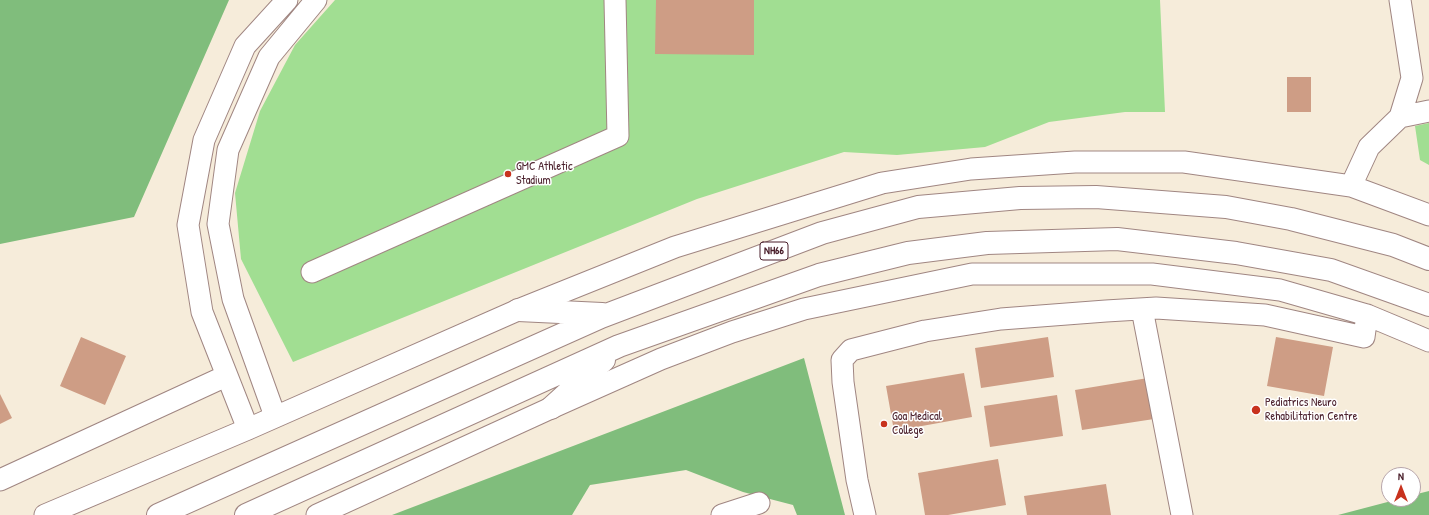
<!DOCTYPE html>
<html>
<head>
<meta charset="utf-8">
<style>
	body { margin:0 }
	#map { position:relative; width:1429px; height:515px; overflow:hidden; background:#f6ecda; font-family:"Patrick Hand",sans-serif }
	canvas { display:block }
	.north { position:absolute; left:1381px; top:467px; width:40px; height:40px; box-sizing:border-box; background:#fff; border:1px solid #b7a5aa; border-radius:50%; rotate:0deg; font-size:11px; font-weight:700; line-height:16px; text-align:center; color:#4a1f2b }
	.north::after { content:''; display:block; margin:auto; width:14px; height:18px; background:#c8321e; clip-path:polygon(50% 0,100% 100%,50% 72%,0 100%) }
</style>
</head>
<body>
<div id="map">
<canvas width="1429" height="515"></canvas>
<div class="north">N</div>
</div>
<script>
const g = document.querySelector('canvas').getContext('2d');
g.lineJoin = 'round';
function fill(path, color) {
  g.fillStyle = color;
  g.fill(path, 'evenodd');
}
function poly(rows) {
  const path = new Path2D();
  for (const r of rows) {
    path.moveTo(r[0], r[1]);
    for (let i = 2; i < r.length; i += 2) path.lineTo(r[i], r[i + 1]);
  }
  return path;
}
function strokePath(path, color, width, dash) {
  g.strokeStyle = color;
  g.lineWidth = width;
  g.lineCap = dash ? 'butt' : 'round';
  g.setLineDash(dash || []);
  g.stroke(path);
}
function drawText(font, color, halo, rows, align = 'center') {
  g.font = font + ' "Patrick Hand",sans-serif';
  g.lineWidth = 3;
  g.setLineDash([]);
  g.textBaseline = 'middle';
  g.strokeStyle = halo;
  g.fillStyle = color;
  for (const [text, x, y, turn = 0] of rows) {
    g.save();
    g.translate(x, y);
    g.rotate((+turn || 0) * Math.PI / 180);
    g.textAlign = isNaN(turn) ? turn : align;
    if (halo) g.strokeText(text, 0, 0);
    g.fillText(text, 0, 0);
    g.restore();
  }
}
const green = poly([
	[335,0,1160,0,1165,112,1125,112,1049,122,985,147,897,155,844,152,697,199,293,362,241,259,235,193,260,111,295,45],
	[1429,123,1429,165,1420,160,1415,126]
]);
const forest = poly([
	[0,0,229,0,134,217,0,244],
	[804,358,845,515,797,515,793,505,743,492,686,470,590,485,572,515,392,515],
	[1429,491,1429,515,1338,515,1399,499,1413,499,1413,495]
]);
const building = poly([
	[656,0,754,0,754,55,655,54],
	[1287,77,1311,77,1311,112,1287,112],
	[81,337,126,356,105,405,60,386],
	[1048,337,1054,377,981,388,975,348],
	[1276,337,1333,347,1324,396,1267,386],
	[964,373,972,417,894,431,886,386],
	[1148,378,1154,419,1082,430,1075,390],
	[0,394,12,418,0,424],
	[1057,395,1063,436,990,447,984,406],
	[998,459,1006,505,948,515,925,515,918,473],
	[1106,484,1111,515,1027,515,1024,496]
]);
const minor = poly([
	[1400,0,1412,78,1400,117],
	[1351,186,1369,147,1400,117,1429,111],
	[312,272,618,136,615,0],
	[1142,309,1182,515],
	[275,416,233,299,218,224,228,150,269,57,316,0],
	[248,429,202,312,188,225,204,140,245,46,287,0],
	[0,480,226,376],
	[45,515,248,429,518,310,675,247,882,183,971,169,1075,162,1184,162,1351,186,1429,215],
	[317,515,551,408,661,359,732,332,804,309,972,274,1152,274,1280,290,1367,315,1429,341],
	[722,515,759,503],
	[865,515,857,480,843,382,842,360,851,350,925,331,1001,319,1106,311,1156,308,1265,315,1364,337,1367,315]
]);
const highway = poly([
	[518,310,602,314],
	[551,408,604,360],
	[158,515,601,317,822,233,918,207,1020,198,1096,197,1226,207,1291,219,1393,245,1429,259],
	[246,515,619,346,819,275,908,253,987,243,1117,239,1236,253,1331,270,1429,305]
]);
const markers = [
	[508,174,4,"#c8321e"],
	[1256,410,5,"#c8321e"],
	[884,424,4,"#c8321e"]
];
const shields = [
	[774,251,28]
];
const shieldNames = [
	["NH66",774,251]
];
const poiNames = [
	["GMC Athletic",516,167],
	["Stadium",516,181],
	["Pediatrics Neuro",1265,403],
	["Rehabilitation Centre",1265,417],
	["Goa Medical",892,417],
	["College",892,431]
];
fill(green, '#a1de92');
fill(forest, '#80bd7c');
fill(building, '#ce9d85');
strokePath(minor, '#a08682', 23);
strokePath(highway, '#a08682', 24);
strokePath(minor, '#fff', 21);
strokePath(highway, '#fff', 22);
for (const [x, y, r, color] of markers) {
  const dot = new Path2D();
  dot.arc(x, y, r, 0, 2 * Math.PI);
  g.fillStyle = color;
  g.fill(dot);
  strokePath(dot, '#fff', 1.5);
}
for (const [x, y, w] of shields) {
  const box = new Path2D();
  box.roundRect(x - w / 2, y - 9, w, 18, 3);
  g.fillStyle = '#fff';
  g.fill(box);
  strokePath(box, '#4a1f2b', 1);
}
drawText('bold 11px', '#4a1f2b', null, shieldNames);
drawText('12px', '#4a1f2b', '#fff', poiNames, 'left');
</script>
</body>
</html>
